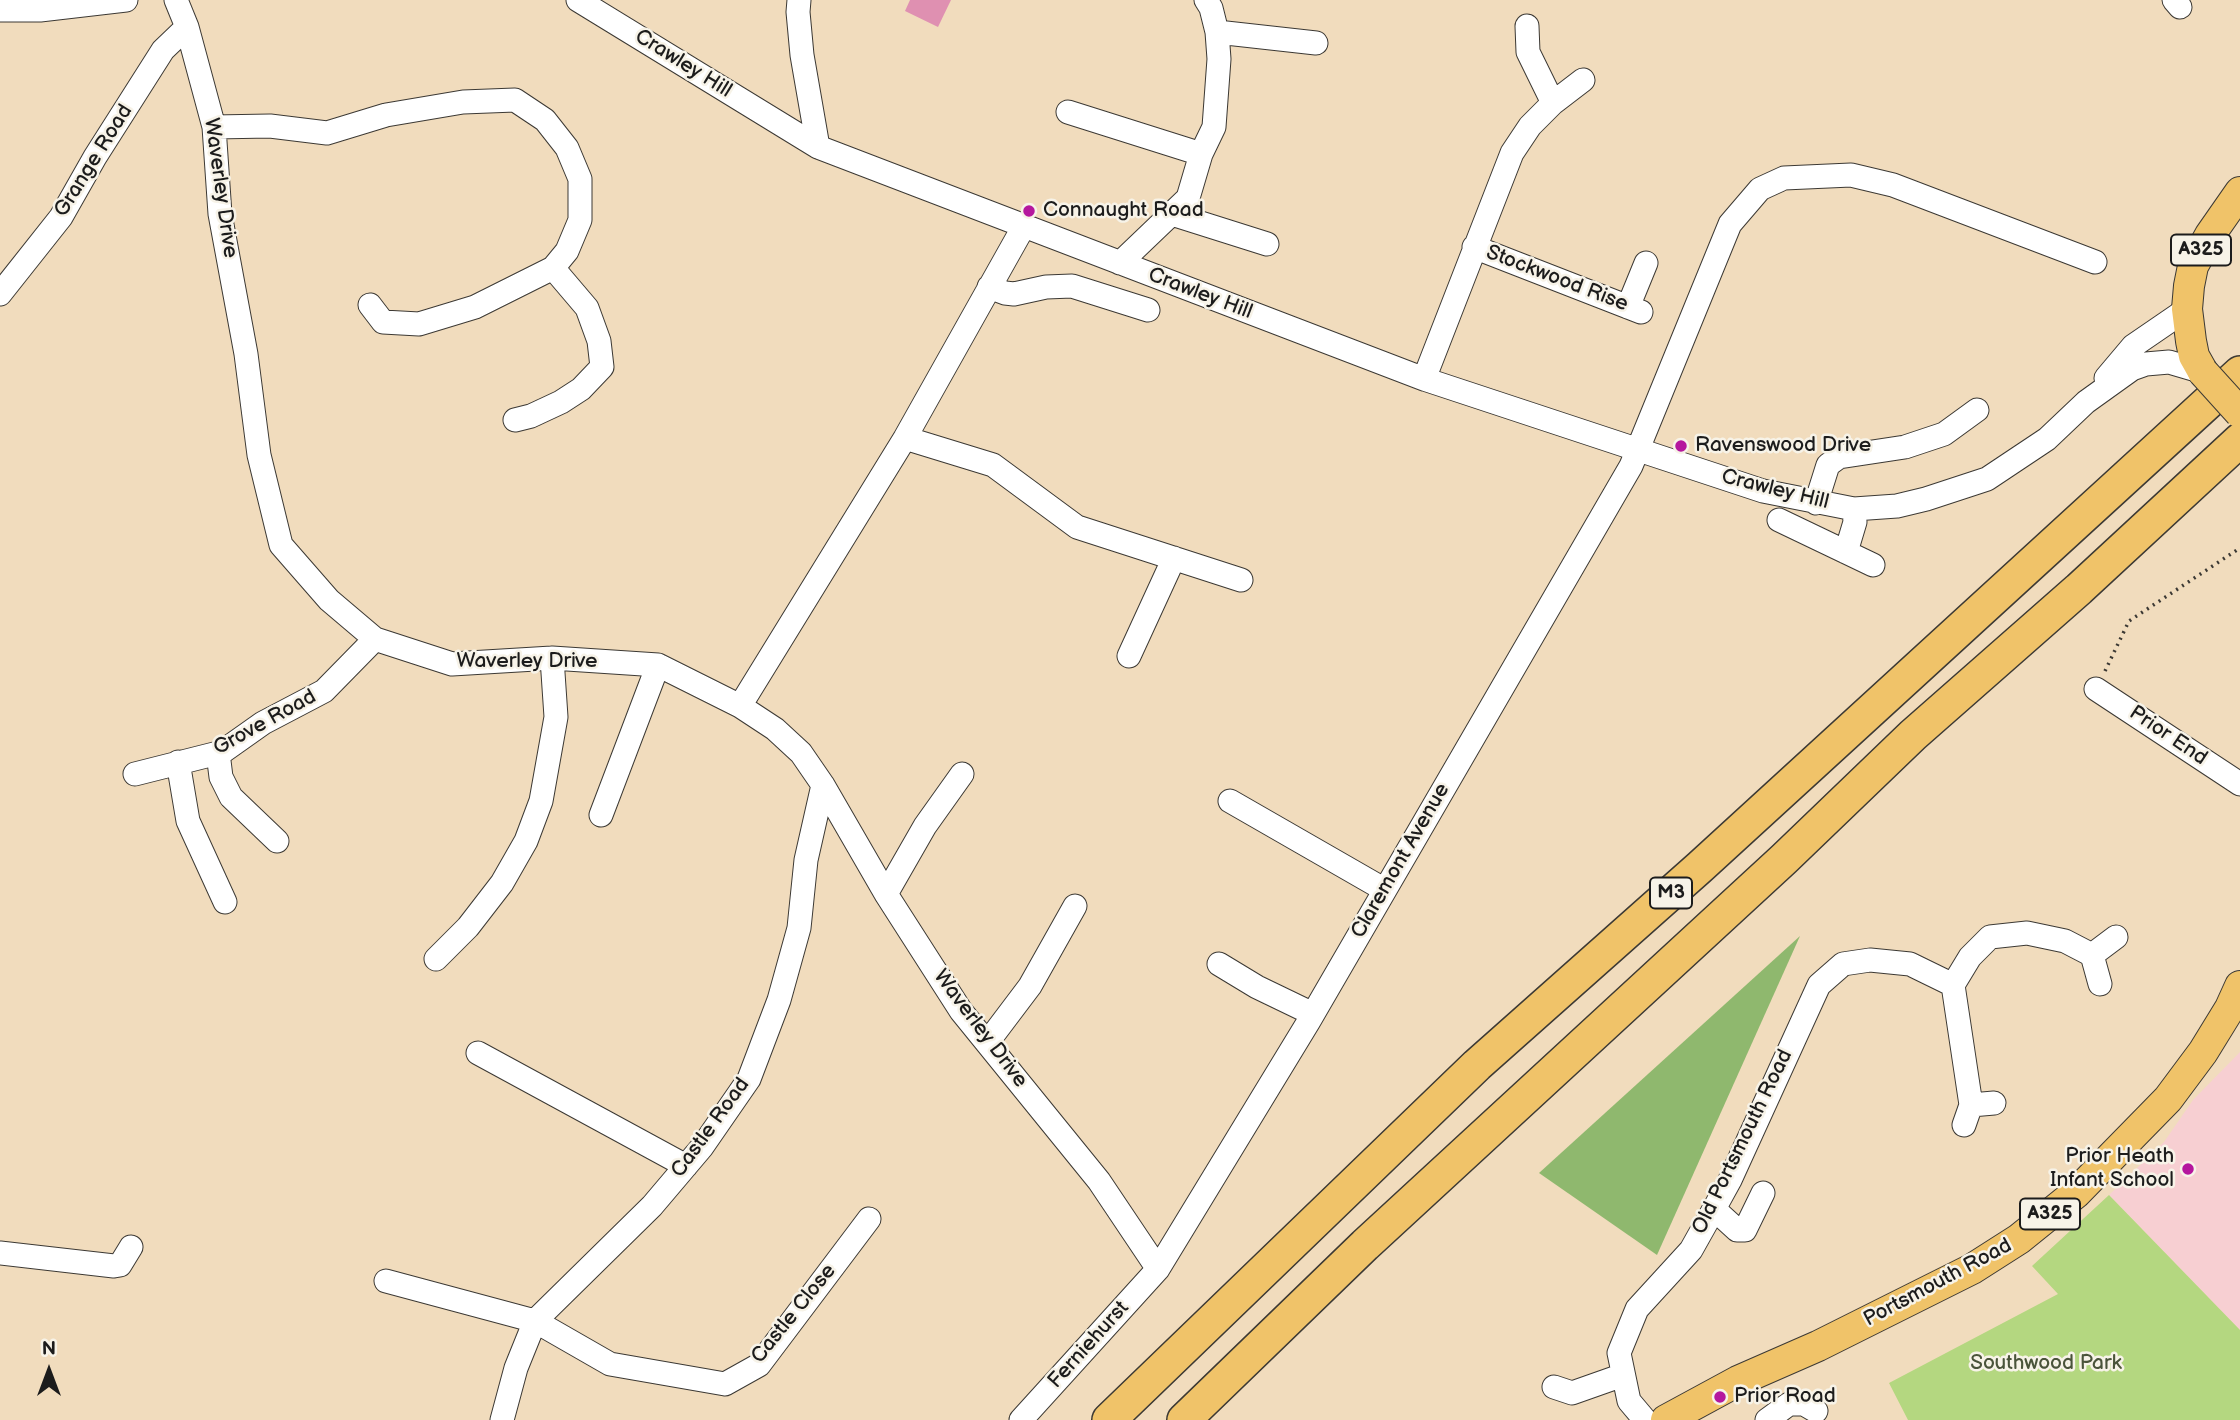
<!DOCTYPE html>
<html>
<head>
<meta charset="utf-8">
<style>
	body { margin:0 }
	#map { position:relative; width:2240px; height:1420px; overflow:hidden; background:#f1dcbd; font-family:"Balsamiq Sans",sans-serif }
	canvas { display:block }
	.north { position:absolute; left:14px; top:1336px; width:70px; height:70px; -webkit-text-stroke:5px #f7f3e8; paint-order:stroke; rotate:0deg; font-size:19px; font-weight:700; line-height:28px; text-align:center; color:#1c1c1c }
	.north::after { content:''; display:block; margin:auto; width:24px; height:32px; background:#1c1c1c; clip-path:polygon(50% 0,100% 100%,50% 72%,0 100%) }
</style>
</head>
<body>
<div id="map">
<canvas width="2240" height="1420"></canvas>
<div class="north">N</div>
</div>
<script>
const g = document.querySelector('canvas').getContext('2d');
g.lineJoin = 'round';
function fill(path, color) {
  g.fillStyle = color;
  g.fill(path, 'evenodd');
}
function poly(rows) {
  const path = new Path2D();
  for (const r of rows) {
    path.moveTo(r[0], r[1]);
    for (let i = 2; i < r.length; i += 2) path.lineTo(r[i], r[i + 1]);
  }
  return path;
}
function strokePath(path, color, width, dash) {
  g.strokeStyle = color;
  g.lineWidth = width;
  g.lineCap = dash ? 'butt' : 'round';
  g.setLineDash(dash || []);
  g.stroke(path);
}
function drawText(font, color, halo, rows, align = 'center') {
  g.font = font + ' "Balsamiq Sans",sans-serif';
  g.lineWidth = 5;
  g.setLineDash([]);
  g.textBaseline = 'middle';
  g.strokeStyle = halo;
  g.fillStyle = color;
  for (const [text, x, y, turn = 0] of rows) {
    g.save();
    g.translate(x, y);
    g.rotate((+turn || 0) * Math.PI / 180);
    g.textAlign = isNaN(turn) ? turn : align;
    if (halo) g.strokeText(text, 0, 0);
    g.fillText(text, 0, 0);
    g.restore();
  }
}
const built = poly([
	[2240,1052,2240,1330,2109,1195,2164,1142,2193,1100]
]);
const green = poly([
	[2109,1195,2240,1330,2240,1420,1908,1420,1889,1383,2058,1294,2032,1266]
]);
const forest = poly([
	[1800,936,1657,1255,1539,1173]
]);
const building = poly([
	[910,0,951,0,938,27,905,11]
]);
const path = poly([
	[2105,671,2129,621,2240,548]
]);
const minor = poly([
	[176,0,187,27,214,127,220,214,246,354,259,455,281,545,329,600,375,639,452,664,552,658,658,665,740,706,775,729,801,753,823,785,886,894,961,1011,1099,1181,1158,1269],
	[578,0,818,147,1424,379,1763,491,1854,509,1897,506,1926,499,1987,479,2047,439,2086,402,2132,369,2146,364,2169,362,2203,372],
	[799,0,798,12,802,55,818,147],
	[2174,0,2180,7],
	[0,10,40,10,126,0],
	[1527,26,1528,52,1553,103],
	[1217,32,1316,43],
	[1068,112,1201,154],
	[214,127,270,126,327,133,386,115,463,102,515,100,545,120,567,148,580,179,580,220,567,251,553,268,475,307,419,324,383,322,370,305],
	[1172,214,1267,244],
	[1474,247,1641,312],
	[1120,263,1188,198,1201,154,1214,127,1219,59,1217,32,1211,8,1206,0],
	[989,287,1005,293,1014,294,1046,287,1072,286,1148,310],
	[0,294,61,217,95,157,163,50,187,27],
	[1628,307,1646,263],
	[2106,378,2133,346,2187,309],
	[1424,379,1512,153,1530,126,1553,103,1583,80],
	[515,420,531,416,561,402,581,389,602,367,599,341,587,308,553,268],
	[905,438,993,465,1077,527,1241,580],
	[1816,503,1828,465,1839,457,1905,447,1944,434,1977,410],
	[1779,520,1873,565],
	[1846,552,1855,522,1854,509],
	[1129,656,1174,558],
	[2096,689,2240,784],
	[740,706,905,438,1024,226],
	[218,753,221,777,231,797,277,841],
	[178,762,188,821,225,902],
	[135,774,222,752,263,723,324,691,375,639],
	[1230,801,1385,890],
	[601,815,658,665],
	[886,894,925,826,962,774],
	[2092,955,2100,984],
	[436,959,468,927,502,883,526,841,541,801,556,717,552,658],
	[1219,964,1257,987,1313,1014],
	[1953,985,1971,1105],
	[987,1043,1030,986,1075,906],
	[478,1053,686,1166],
	[1964,1125,1971,1105,1994,1103],
	[1714,1209,1737,1230,1745,1230,1763,1193],
	[0,1253,114,1266,120,1265,131,1247],
	[386,1281,535,1321,610,1364,725,1384,759,1365,869,1219],
	[1554,1387,1572,1393,1623,1375],
	[502,1420,516,1368,535,1321,652,1206,702,1147,749,1079,779,1000,799,928,806,860,823,785],
	[1021,1420,1158,1269,1309,1021,1631,466,1730,224,1760,189,1784,178,1851,175,1893,185,2095,262],
	[1645,1420,1629,1401,1619,1353,1637,1309,1691,1250,1714,1209,1730,1180,1819,985,1843,964,1870,960,1910,964,1953,985,1970,957,1990,937,2027,933,2065,941,2092,955,2116,937],
	[1767,1420,1789,1404,1804,1404,1816,1411]
]);
const major = poly([
	[2203,372,2194,356,2191,341,2187,309,2189,286,2193,266,2210,235,2240,192],
	[1666,1420,1738,1381,1818,1346,1972,1269,2019,1239,2076,1193,2168,1099,2203,1052,2230,1008,2240,986]
]);
const highway = poly([
	[1109,1420,1477,1065,1700,867,2240,373],
	[1184,1420,1365,1245,1784,859,1913,735,2079,589,2240,440]
]);
const majorBridge = poly([
	[2203,372,2240,413]
]);
const markers = [
	[1029,211,7,"#b5179e"],
	[1681,446,7,"#b5179e"],
	[2188,1169,7,"#b5179e"],
	[1720,1397,7,"#b5179e"]
];
const shields = [
	[2201,250,60],
	[1671,893,42],
	[2050,1214,60]
];
const shieldNames = [
	["A325",2201,250],
	["M3",1671,893],
	["A325",2050,1214]
];
const streetNames = [
	["Crawley Hill",683,64,32],
	["Grange Road",94,161,-58],
	["Waverley Drive",220,188,82],
	["Stockwood Rise",1557,279,21],
	["Crawley Hill",1200,294,21],
	["Crawley Hill",1775,490,14],
	["Waverley Drive",527,662],
	["Grove Road",265,723,-29],
	["Prior End",2168,736,34],
	["Claremont Avenue",1401,861,-60],
	["Waverley Drive",980,1029,53],
	["Castle Road",711,1128,-54],
	["Old Portsmouth Road",1743,1142,-64],
	["Portsmouth Road",1938,1283,-28],
	["Castle Close",794,1314,-51],
	["Ferniehurst",1089,1345,-48]
];
const poiNames = [
	["Connaught Road",1043,211],
	["Ravenswood Drive",1695,446],
	["Prior Heath",2174,1157,"right"],
	["Infant School",2174,1181,"right"],
	["Prior Road",1734,1397]
];
const parkNames = [
	["Southwood Park",2046,1364]
];
fill(built, '#f7cfd2');
fill(green, '#b4d780');
fill(forest, '#8fb86e');
fill(building, '#df90b1');
strokePath(minor, '#3c3934', 25);
strokePath(major, '#3c3934', 32);
strokePath(highway, '#3c3934', 36);
strokePath(path, '#3c3934', 3.5, [2, 5]);
strokePath(minor, '#fff', 23);
strokePath(major, '#f0c369', 30);
strokePath(highway, '#f0c369', 33);
strokePath(majorBridge, '#3c3934', 32, []);
strokePath(majorBridge, '#f0c369', 30);
for (const [x, y, r, color] of markers) {
  const dot = new Path2D();
  dot.arc(x, y, r, 0, 2 * Math.PI);
  g.fillStyle = color;
  g.fill(dot);
  strokePath(dot, '#f7f3e8', 2.5);
}
for (const [x, y, w] of shields) {
  const box = new Path2D();
  box.roundRect(x - w / 2, y - 15.5, w, 31, 5);
  g.fillStyle = '#f7f3e8';
  g.fill(box);
  strokePath(box, '#1c1c1c', 2);
}
drawText('bold 19px', '#1c1c1c', null, shieldNames);
drawText('21px', '#1c1c1c', '#f7f3e8', streetNames);
drawText('21px', '#1c1c1c', '#f7f3e8', poiNames, 'left');
drawText('21px', '#4a543a', '#f7f3e8', parkNames);
</script>
</body>
</html>
